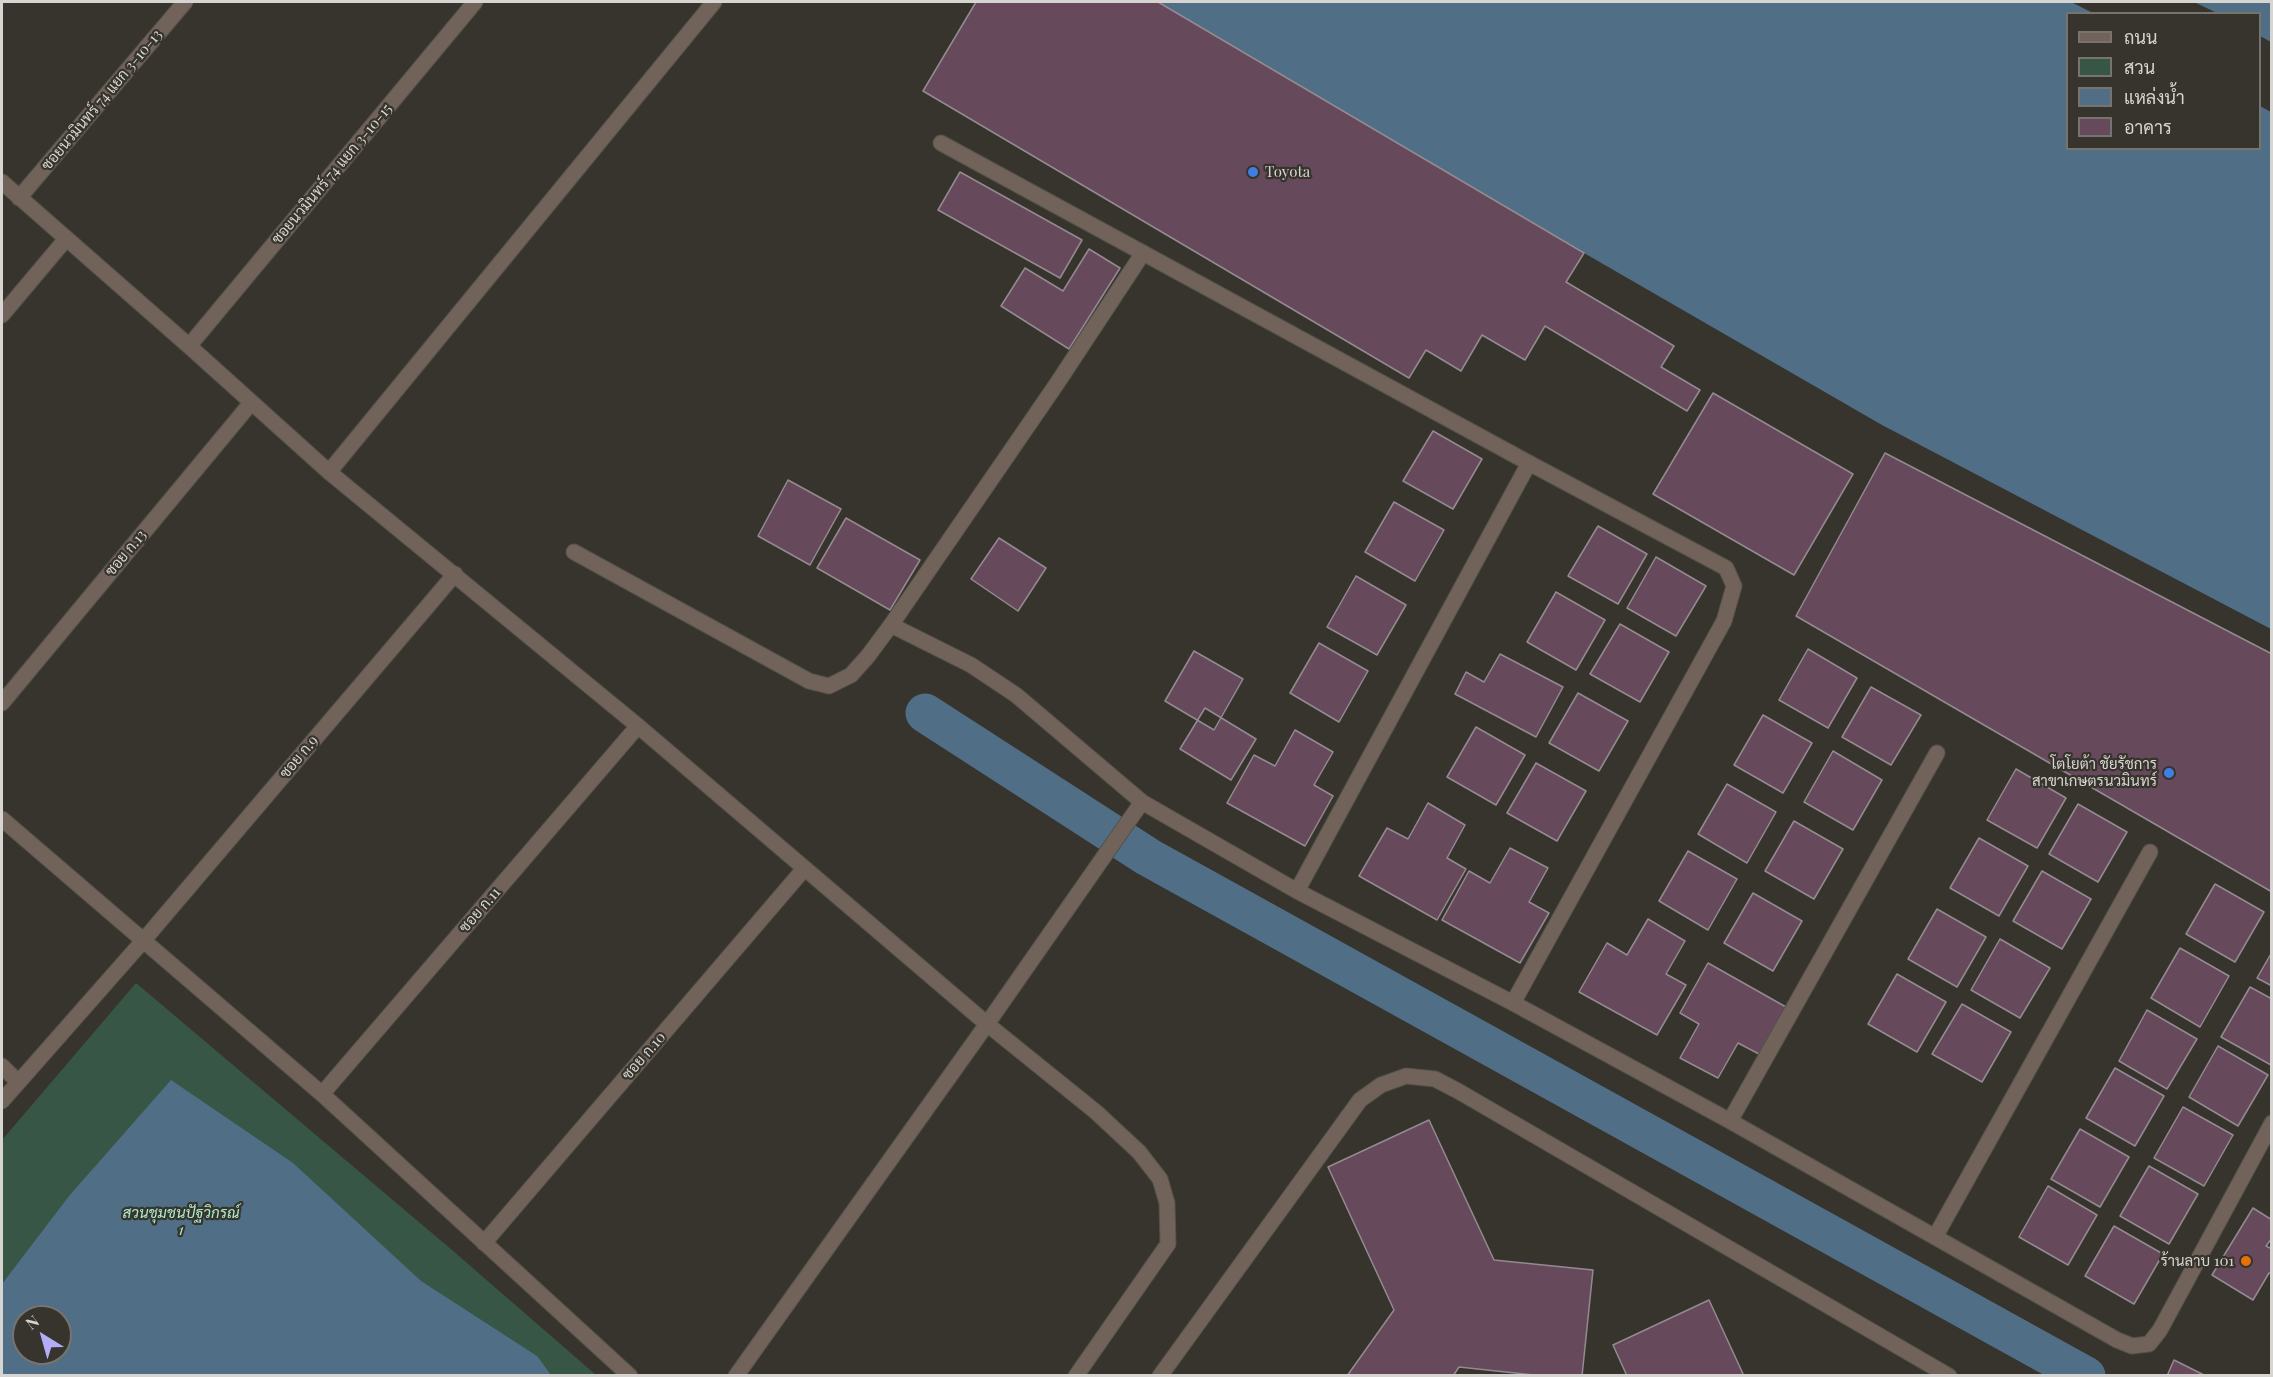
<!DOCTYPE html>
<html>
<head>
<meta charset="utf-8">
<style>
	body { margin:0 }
	#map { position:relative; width:2273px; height:1377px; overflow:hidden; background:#37342e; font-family:"Playfair Display",Sarabun,serif }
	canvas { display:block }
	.frame { position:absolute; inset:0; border:3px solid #d7d5d1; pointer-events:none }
	.legend { position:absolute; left:2066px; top:12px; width:195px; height:138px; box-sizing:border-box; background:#37342e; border:2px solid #77746f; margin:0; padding:8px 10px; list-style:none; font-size:18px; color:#d7d5d1 }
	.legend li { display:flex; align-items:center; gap:12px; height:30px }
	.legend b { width:30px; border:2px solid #77746f }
	.north { position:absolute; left:12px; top:1305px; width:60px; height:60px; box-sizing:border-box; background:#37342e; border:2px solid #77746f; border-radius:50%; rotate:323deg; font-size:16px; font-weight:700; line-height:24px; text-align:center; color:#d7d5d1 }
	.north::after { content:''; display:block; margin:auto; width:21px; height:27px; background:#b4acf9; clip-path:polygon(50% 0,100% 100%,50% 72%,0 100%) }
</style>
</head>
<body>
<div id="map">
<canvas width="2273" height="1377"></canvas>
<div class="frame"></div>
<ul class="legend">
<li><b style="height:8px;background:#71635a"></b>ถนน</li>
<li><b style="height:16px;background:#375646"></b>สวน</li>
<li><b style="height:16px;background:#506e85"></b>แหล่งน้ำ</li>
<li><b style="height:16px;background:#67495c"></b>อาคาร</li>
</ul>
<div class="north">N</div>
</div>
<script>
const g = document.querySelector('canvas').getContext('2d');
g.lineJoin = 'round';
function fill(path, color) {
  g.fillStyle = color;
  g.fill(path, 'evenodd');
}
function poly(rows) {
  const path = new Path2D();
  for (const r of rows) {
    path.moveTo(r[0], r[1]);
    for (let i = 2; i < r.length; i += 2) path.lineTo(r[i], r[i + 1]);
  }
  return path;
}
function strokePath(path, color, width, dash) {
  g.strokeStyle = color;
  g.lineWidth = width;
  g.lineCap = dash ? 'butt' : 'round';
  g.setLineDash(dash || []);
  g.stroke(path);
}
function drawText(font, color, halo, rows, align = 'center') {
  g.font = font + ' "Playfair Display",Sarabun,serif';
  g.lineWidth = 4.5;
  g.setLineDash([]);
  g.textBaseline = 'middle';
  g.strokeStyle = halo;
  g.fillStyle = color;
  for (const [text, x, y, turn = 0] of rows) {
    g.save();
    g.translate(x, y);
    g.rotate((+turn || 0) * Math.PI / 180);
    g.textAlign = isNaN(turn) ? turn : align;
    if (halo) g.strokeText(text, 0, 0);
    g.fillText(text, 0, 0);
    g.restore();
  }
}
const green = poly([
	[136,983,452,1250,596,1375,2,1376,2,1140],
	[24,1317,60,1317,60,1353,24,1353]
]);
const water = poly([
	[1158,2,2071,2,2093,13,2068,14,2068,148,2260,148,2260,106,2271,112,2271,629,1882,425,1584,253],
	[2194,2,2271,2,2271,42,2260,36,2260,14,2217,13],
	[171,1080,293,1163,421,1281,537,1356,551,1375,2,1375,2,1284,69,1196],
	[24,1317,60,1317,60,1353,24,1353]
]);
const canal = poly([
	[925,713,1148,857,2086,1376]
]);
const building = poly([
	[976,2,1158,2,1584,253,1566,282,1674,346,1661,367,1700,390,1687,411,1545,326,1525,360,1482,335,1461,371,1426,350,1409,378,923,91,976,2],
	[960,172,1082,240,1060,278,938,210,960,172],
	[1089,249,1120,268,1069,349,1001,306,1025,268,1063,291,1089,249],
	[1713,393,1853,474,1794,575,1653,494,1713,393],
	[1433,431,1482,459,1453,509,1403,481,1433,431],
	[1885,453,2272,654,2272,892,1796,616,1885,453],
	[788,480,841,509,810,565,758,536,788,480],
	[1394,502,1444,530,1415,581,1365,552,1394,502],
	[846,518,920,560,890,610,817,568,846,518],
	[1598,526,1647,554,1618,604,1568,576,1598,526],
	[999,538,1046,568,1018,611,971,579,999,538],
	[1656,557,1706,586,1676,636,1627,608,1656,557],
	[1356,576,1406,605,1377,655,1327,627,1356,576],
	[1556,592,1605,620,1576,670,1527,642,1556,592],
	[1620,624,1669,652,1640,702,1590,674,1620,624],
	[1319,643,1368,671,1339,722,1290,693,1319,643],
	[1808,649,1857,678,1828,728,1779,700,1808,649],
	[1194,651,1243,679,1214,730,1165,701,1194,651],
	[1500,654,1563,687,1536,737,1455,694,1466,672,1484,682,1500,654],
	[1871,687,1921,715,1891,765,1842,737,1871,687],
	[1578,693,1628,721,1599,771,1549,743,1578,693],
	[1205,708,1256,739,1231,780,1180,749,1205,708],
	[1763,715,1812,743,1783,793,1734,765,1763,715],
	[1476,727,1525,755,1496,805,1447,777,1476,727],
	[1295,730,1333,752,1314,785,1333,796,1305,846,1227,803,1254,755,1275,766,1295,730],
	[1833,751,1882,780,1853,830,1804,802,1833,751],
	[1536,763,1586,791,1557,841,1507,813,1536,763],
	[2016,769,2066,798,2037,848,1987,820,2016,769],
	[1727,784,1776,812,1747,863,1698,834,1727,784],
	[1428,803,1465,825,1447,858,1466,869,1437,920,1359,876,1387,828,1408,839,1428,803],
	[2078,804,2127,832,2098,882,2049,854,2078,804],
	[1794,821,1843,849,1814,899,1765,871,1794,821],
	[1979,838,2028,866,1999,916,1950,888,1979,838],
	[1510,848,1548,868,1529,902,1549,913,1520,963,1442,920,1469,871,1490,883,1510,848],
	[1688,851,1737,879,1708,930,1659,901,1688,851],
	[2042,871,2091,899,2062,949,2013,921,2042,871],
	[2215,884,2264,912,2235,962,2186,934,2215,884],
	[1753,893,1802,921,1773,971,1724,943,1753,893],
	[1937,909,1986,937,1957,987,1908,959,1937,909],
	[1648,919,1685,941,1666,974,1686,985,1657,1035,1579,992,1607,943,1627,955,1648,919],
	[2000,939,2050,968,2020,1018,1971,990,2000,939],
	[2180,948,2229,976,2200,1027,2151,998,2180,948],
	[2272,952,2272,986,2257,978,2272,952],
	[1708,963,1786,1007,1759,1054,1738,1043,1718,1078,1680,1058,1699,1024,1680,1013,1708,963],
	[1897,974,1946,1002,1917,1052,1868,1024,1897,974],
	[2250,987,2272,999,2271,1065,2221,1037,2250,987],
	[1962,1004,2011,1032,1982,1082,1932,1054,1962,1004],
	[2147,1010,2197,1039,2167,1089,2119,1061,2147,1010],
	[2218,1046,2268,1075,2238,1126,2189,1097,2218,1046],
	[2115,1068,2164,1096,2135,1146,2086,1118,2115,1068],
	[2183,1107,2233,1135,2204,1186,2154,1158,2183,1107],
	[1429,1120,1494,1260,1593,1270,1582,1376,1543,1376,1459,1367,1453,1376,1347,1376,1394,1310,1328,1167,1429,1120],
	[2080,1129,2129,1157,2100,1207,2051,1179,2080,1129],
	[2149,1166,2198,1194,2169,1244,2120,1216,2149,1166],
	[2048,1186,2097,1215,2068,1265,2019,1237,2048,1186],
	[2253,1208,2272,1220,2272,1238,2266,1246,2272,1249,2272,1274,2269,1273,2253,1300,2212,1275,2253,1208],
	[2114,1226,2163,1254,2134,1304,2085,1276,2114,1226],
	[1709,1300,1744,1376,1627,1376,1613,1345,1709,1300],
	[2174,1360,2206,1376,2167,1376,2174,1360]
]);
const service = poly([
	[941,143,1529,463,1726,568,1734,586,1724,621],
	[1160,1376,1360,1100,1381,1085,1406,1076,1435,1079,1458,1091,1949,1376]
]);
const minor = poly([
	[2,182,189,346,329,472,638,726,987,1024,1096,1112,1139,1152,1160,1179,1167,1203,1168,1244,1076,1376],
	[19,198,185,2],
	[2,315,66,239],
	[189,346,475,2],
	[329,472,714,2],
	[574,552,809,681,829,686,851,675,868,656,891,625,1056,385,1143,253],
	[891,625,971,665,1016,695,1142,802,1297,891,1513,1003,1730,1121,2117,1340,2132,1346,2149,1344,2160,1330,2272,1123],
	[2,703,251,403],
	[2,819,322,1094,630,1376],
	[1297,891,1529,463],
	[1513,1003,1724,621],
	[2,1066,18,1082],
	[322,1094,638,726],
	[2,1101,143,941,455,574],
	[1730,1121,1937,753],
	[1935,1237,2150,852],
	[484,1243,804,869],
	[736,1376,987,1024,1142,802]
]);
const markers = [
	[1253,172,6,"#3f7fe0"],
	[2169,773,6,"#3f7fe0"],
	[2246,1261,6,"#e8710a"]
];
const streetNames = [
	["ซอยนวมินทร์ 74 แยก 3-10-13",102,100,-50],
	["ซอยนวมินทร์ 74 แยก 3-10-15",332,174,-50],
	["ซอย ก.13",126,553,-50],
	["ซอย ก.9",299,757,-50],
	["ซอย ก.11",480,910,-49],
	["ซอย ก.10",644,1056,-49]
];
const poiNames = [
	["Toyota",1265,172,"left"],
	["โตโยต้า ชัยรัชการ",2157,764],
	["สาขาเกษตรนวมินทร์",2157,781],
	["ร้านลาบ 101",2234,1261]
];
const parkNames = [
	["สวนชุมชนปัฐวิกรณ์",181,1213],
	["1",181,1230]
];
fill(green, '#375646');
fill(water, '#506e85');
strokePath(canal, '#506e85', 39);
fill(building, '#67495c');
strokePath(building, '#938b90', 1.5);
strokePath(service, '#54514b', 17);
strokePath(minor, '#54514b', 17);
strokePath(service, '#71635a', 15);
strokePath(minor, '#71635a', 15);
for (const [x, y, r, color] of markers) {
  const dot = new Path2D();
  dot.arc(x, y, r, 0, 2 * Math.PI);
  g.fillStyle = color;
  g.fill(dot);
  strokePath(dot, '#37342e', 2);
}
drawText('15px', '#d7d5d1', '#37342e', streetNames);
drawText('15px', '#d7d5d1', '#37342e', poiNames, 'right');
drawText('italic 15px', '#acedcb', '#37342e', parkNames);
</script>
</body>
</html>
